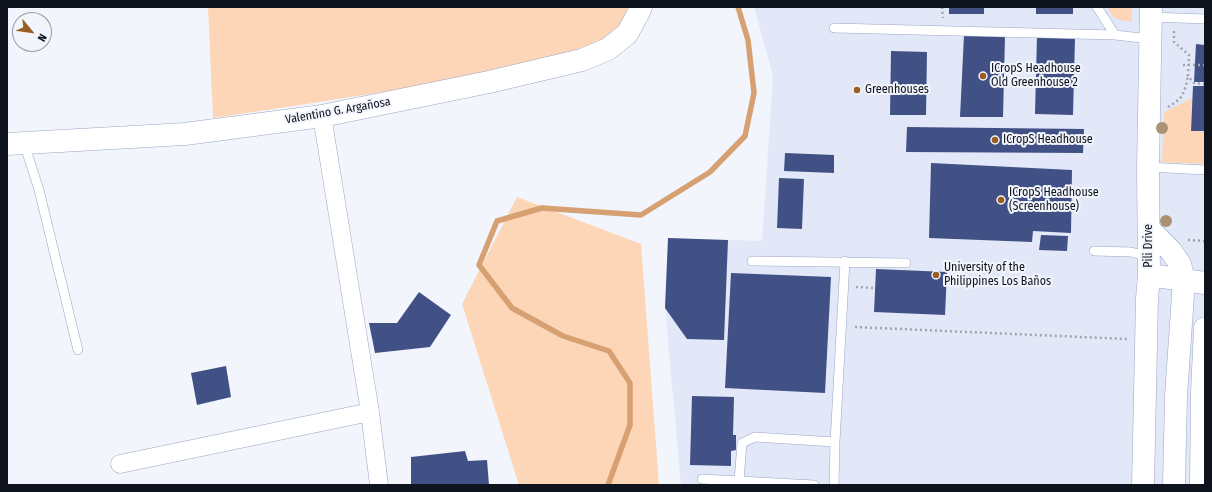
<!DOCTYPE html>
<html>
<head>
<meta charset="utf-8">
<style>
	body { margin:0 }
	#map { position:relative; width:1212px; height:492px; overflow:hidden; background:#f2f5fb; font-family:"Fira Sans Condensed",sans-serif }
	canvas { display:block }
	.frame { position:absolute; inset:0; border:8px solid #0f131e; pointer-events:none }
	.north { position:absolute; left:12px; top:12px; width:40px; height:40px; box-sizing:border-box; background:#f2f5fb; border:1px solid #979ba3; border-radius:50%; rotate:119deg; font-size:11px; font-weight:700; line-height:16px; text-align:center; color:#0f131e }
	.north::after { content:''; display:block; margin:auto; width:14px; height:18px; background:#9b5e22; clip-path:polygon(50% 0,100% 100%,50% 72%,0 100%) }
</style>
</head>
<body>
<div id="map">
<canvas width="1212" height="492"></canvas>
<div class="frame"></div>
<div class="north">N</div>
</div>
<script>
const g = document.querySelector('canvas').getContext('2d');
g.lineJoin = 'round';
function fill(path, color) {
  g.fillStyle = color;
  g.fill(path, 'evenodd');
}
function poly(rows) {
  const path = new Path2D();
  for (const r of rows) {
    path.moveTo(r[0], r[1]);
    for (let i = 2; i < r.length; i += 2) path.lineTo(r[i], r[i + 1]);
  }
  return path;
}
function strokePath(path, color, width, dash) {
  g.strokeStyle = color;
  g.lineWidth = width;
  g.lineCap = dash ? 'butt' : 'round';
  g.setLineDash(dash || []);
  g.stroke(path);
}
function drawText(font, color, halo, rows, align = 'center') {
  g.font = font + ' "Fira Sans Condensed",sans-serif';
  g.lineWidth = 4;
  g.setLineDash([]);
  g.textBaseline = 'middle';
  g.strokeStyle = halo;
  g.fillStyle = color;
  for (const [text, x, y, turn = 0] of rows) {
    g.save();
    g.translate(x, y);
    g.rotate((+turn || 0) * Math.PI / 180);
    g.textAlign = isNaN(turn) ? turn : align;
    if (halo) g.strokeText(text, 0, 0);
    g.fillText(text, 0, 0);
    g.restore();
  }
}
const built = poly([
	[754,7,1205,7,1205,485,681,485,665,308,668,238,762,241,773,76]
]);
const green = poly([
	[208,7,636,7,613,44,552,65,313,103,213,118],
	[1107,7,1132,7,1132,22,1121,20,1114,18],
	[1192,98,1191,131,1205,132,1205,164,1162,162,1164,112],
	[517,197,641,244,659,485,519,485,462,304]
]);
const stream = poly([
	[608,485,630,425,630,383,609,351,563,336,512,308,479,265,497,221,542,208,641,215,710,172,745,136,754,93,748,40,738,7]
]);
const building = poly([
	[949,7,984,7,984,14,949,14],
	[1036,7,1073,7,1073,14,1036,14],
	[964,35,1005,36,1003,117,960,117],
	[1037,36,1075,38,1073,115,1035,114],
	[1196,44,1205,45,1205,82,1194,82],
	[891,51,927,52,926,115,890,115],
	[1193,86,1205,86,1205,131,1191,131],
	[907,127,1084,129,1083,153,906,152],
	[785,153,834,155,834,173,784,171],
	[931,163,1072,170,1071,233,1033,231,1032,242,929,238],
	[779,178,804,179,802,229,777,228],
	[1041,235,1068,236,1067,251,1039,250],
	[668,238,728,240,724,340,687,339,665,308],
	[876,269,947,272,945,315,874,312],
	[731,273,831,277,825,393,725,388],
	[419,292,451,315,430,347,375,353,369,323,397,323],
	[226,366,231,397,197,405,191,373],
	[692,396,734,397,733,435,736,435,736,450,731,451,731,466,690,465],
	[465,451,468,461,487,460,489,485,411,485,411,457]
]);
const path = poly([
	[942,7,943,18],
	[1174,31,1174,42,1189,55,1188,76,1194,83,1205,84],
	[1183,65,1205,65],
	[1168,107,1176,102,1182,96,1186,86,1188,76],
	[1188,240,1205,241],
	[856,287,875,288],
	[855,327,1127,339]
]);
const lane = poly([
	[1097,7,1115,35],
	[1151,17,1205,19],
	[834,28,1115,35,1150,39],
	[24,143,39,190,78,350],
	[1148,167,1205,170],
	[1094,251,1131,252,1149,257],
	[752,261,906,263],
	[702,479,814,485],
	[739,481,742,443,755,437,835,442],
	[834,485,835,442,845,261]
]);
const street = poly([
	[322,116,370,412,379,485],
	[120,464,370,412]
]);
const secondary = poly([
	[7,144,185,134,322,116,489,82,582,60,608,49,627,34,640,10,641,7],
	[1149,229,1171,251,1180,264,1184,280,1176,396,1174,485],
	[1149,275,1205,283],
	[1143,485,1147,299,1149,275,1148,167,1151,7],
	[1201,485,1202,392,1205,328]
]);
const trees = [
	[1162,128],
	[1166,221]
];
const markers = [
	[983,76,4,"#9b5e22"],
	[857,90,4,"#9b5e22"],
	[995,140,4,"#9b5e22"],
	[1001,200,4,"#9b5e22"],
	[936,275,4,"#9b5e22"]
];
const poiNames = [
	["ICropS Headhouse",991,69],
	["Old Greenhouse 2",991,83],
	["Greenhouses",865,90],
	["ICropS Headhouse",1003,140],
	["ICropS Headhouse",1009,193],
	["(Screenhouse)",1009,207],
	["University of the",944,268],
	["Philippines Los Baños",944,282]
];
const streetNames = [
	["Valentino G. Argañosa",338,111,-10],
	["Pili Drive",1149,246,-90]
];
fill(built, '#e2e8f8');
fill(green, '#fcd6b7');
strokePath(stream, '#d7a072', 5.5);
fill(building, '#415186');
strokePath(lane, '#9ba6c5', 10);
strokePath(street, '#9ba6c5', 19);
strokePath(secondary, '#9ba6c5', 23);
strokePath(path, '#a0a4ab', 2.5, [2, 3]);
strokePath(lane, '#fff', 9);
strokePath(street, '#fff', 18);
strokePath(secondary, '#fff', 22);
g.fillStyle = '#ac9174';
for (const [x, y] of trees) {
  g.beginPath();
  g.arc(x, y, 6, 0, 2 * Math.PI);
  g.fill();
}
for (const [x, y, r, color] of markers) {
  const dot = new Path2D();
  dot.arc(x, y, r, 0, 2 * Math.PI);
  g.fillStyle = color;
  g.fill(dot);
  strokePath(dot, '#f2f5fb', 1.5);
}
drawText('12px', '#0f131e', '#f2f5fb', poiNames, 'left');
drawText('12px', '#0f131e', '#f2f5fb', streetNames);
</script>
</body>
</html>
